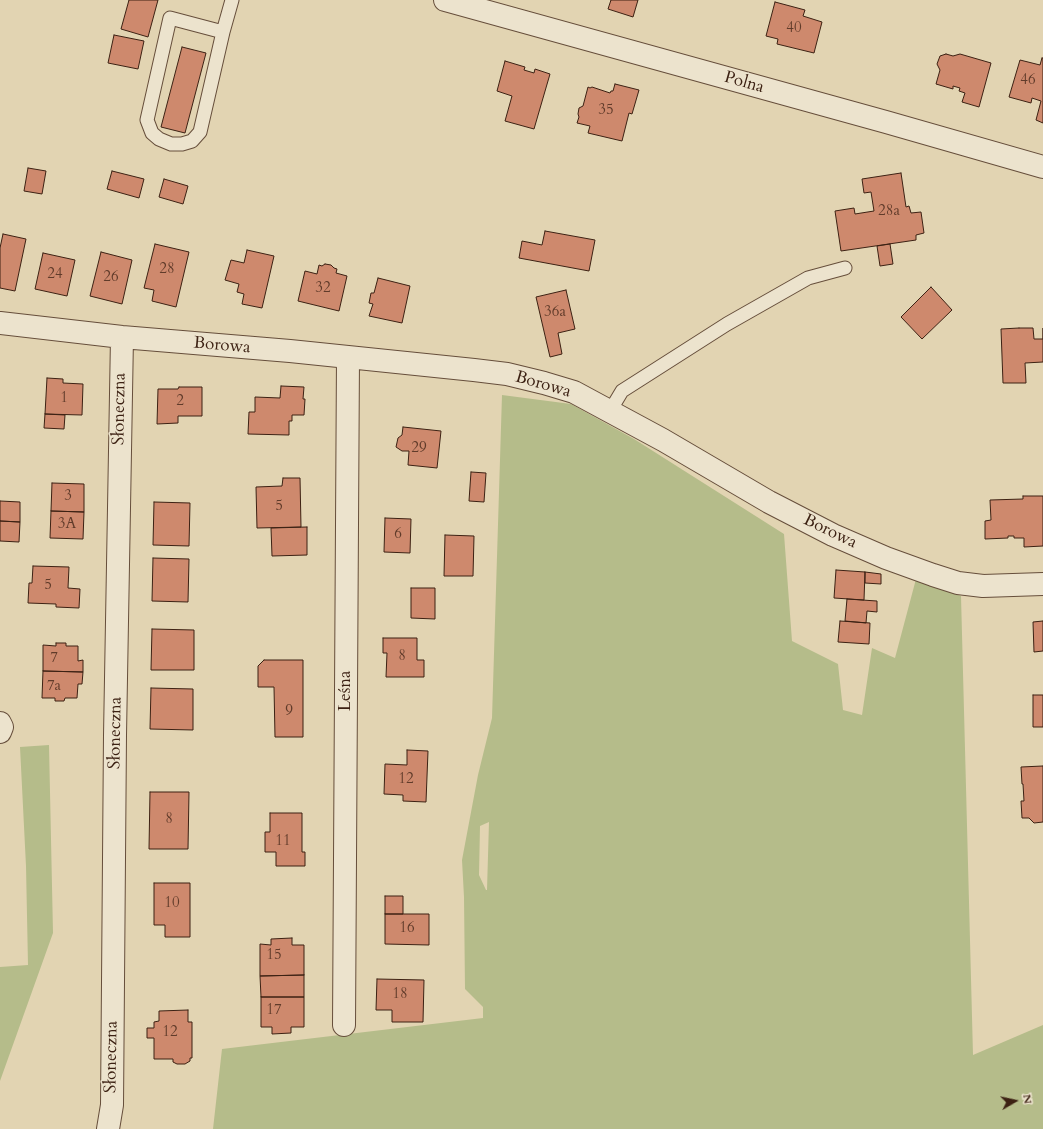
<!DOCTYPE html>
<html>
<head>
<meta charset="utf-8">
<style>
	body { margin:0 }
	#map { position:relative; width:1043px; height:1129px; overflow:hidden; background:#e2d4b2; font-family:Cardo,serif }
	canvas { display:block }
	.north { position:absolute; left:995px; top:1081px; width:40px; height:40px; -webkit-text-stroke:3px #ece3cd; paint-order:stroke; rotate:81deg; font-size:11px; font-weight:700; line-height:16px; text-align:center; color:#3c2113 }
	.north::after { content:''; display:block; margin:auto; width:14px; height:18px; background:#3c2113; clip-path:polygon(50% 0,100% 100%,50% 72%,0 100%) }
</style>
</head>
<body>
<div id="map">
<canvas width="1043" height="1129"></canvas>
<div class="north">N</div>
</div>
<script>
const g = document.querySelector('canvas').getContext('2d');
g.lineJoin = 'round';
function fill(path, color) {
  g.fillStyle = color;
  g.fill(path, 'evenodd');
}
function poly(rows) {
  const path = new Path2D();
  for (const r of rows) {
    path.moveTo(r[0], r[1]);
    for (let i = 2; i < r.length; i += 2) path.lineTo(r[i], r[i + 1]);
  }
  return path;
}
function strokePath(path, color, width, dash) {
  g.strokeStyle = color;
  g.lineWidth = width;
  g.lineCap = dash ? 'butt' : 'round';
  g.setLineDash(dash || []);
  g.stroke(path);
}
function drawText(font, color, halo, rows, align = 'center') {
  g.font = font + ' Cardo,serif';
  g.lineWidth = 3;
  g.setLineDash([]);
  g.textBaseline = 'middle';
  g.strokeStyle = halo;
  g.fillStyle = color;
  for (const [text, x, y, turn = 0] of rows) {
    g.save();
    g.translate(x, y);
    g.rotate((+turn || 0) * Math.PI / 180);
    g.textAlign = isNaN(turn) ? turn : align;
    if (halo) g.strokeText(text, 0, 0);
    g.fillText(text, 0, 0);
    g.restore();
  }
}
const green = poly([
	[502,395,571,404,634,439,784,534,792,641,838,664,843,710,862,715,872,648,895,658,916,579,961,596,973,1055,1043,1025,1043,1129,213,1129,222,1049,483,1018,483,1007,465,989,464,897,462,860,478,775,492,718],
	[489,822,487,890,486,890,479,875,480,826],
	[49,745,53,933,0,1081,0,967,28,965,26,866,20,747]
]);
const building = poly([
	[129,0,158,0,148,37,121,29,129,0],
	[611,0,638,0,633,17,608,9,611,0],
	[775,2,805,10,803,16,822,22,814,53,777,44,778,39,766,36,775,2],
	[114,35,144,41,138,69,108,63,114,35],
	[182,47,206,53,185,133,161,127,182,47],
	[946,54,953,56,960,54,991,63,979,107,962,102,965,93,959,91,960,88,953,86,953,89,936,84,940,70,937,64,940,56,946,54],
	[1042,58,1043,58,1043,123,1036,120,1041,101,1032,98,1031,103,1009,97,1020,60,1040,65,1042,58],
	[505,61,525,67,524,70,534,73,535,69,550,74,534,129,505,121,512,96,497,91,505,61],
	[615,84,639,90,632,114,629,113,622,141,588,133,590,126,577,123,579,117,578,114,579,108,583,106,588,87,590,88,592,87,610,93,611,91,613,91,615,84],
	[28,168,46,171,42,194,24,191,28,168],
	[112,171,144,179,139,198,107,189,112,171],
	[901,173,906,207,909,206,911,213,921,212,924,233,916,235,916,240,841,251,835,211,854,208,855,214,874,211,871,192,864,193,862,179,901,173],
	[164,179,188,186,183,204,159,197,164,179],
	[545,231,595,240,589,271,519,258,522,241,542,245,545,231],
	[3,234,26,239,15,291,0,288,0,248,3,234],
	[155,244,189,252,176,307,152,301,154,290,144,288,155,244],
	[890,244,893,264,880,266,877,246,890,244],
	[247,250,274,256,262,308,242,304,244,294,237,292,239,284,225,280,231,260,244,263,247,250],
	[101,252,132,260,122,304,90,296,101,252],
	[43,253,75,260,67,296,35,289,43,253],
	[325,264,331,265,334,268,337,269,336,273,347,276,339,311,298,301,305,271,317,274,319,265,322,266,325,264],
	[378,278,410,286,402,323,369,316,373,304,369,303,371,293,374,293,378,278],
	[931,287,952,310,922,339,901,317,931,287],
	[566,290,575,329,558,333,562,354,550,357,536,297,566,290],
	[1019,328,1033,328,1034,339,1043,339,1043,328,1043,362,1025,363,1026,383,1003,383,1001,329,1019,328],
	[47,378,63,379,63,383,83,384,82,415,45,414,47,378],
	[281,386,304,387,303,399,305,399,304,415,292,415,292,421,289,421,289,435,248,434,249,412,255,412,255,397,280,398,281,386],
	[179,387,202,387,202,416,178,416,178,423,157,424,158,389,178,389,179,387],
	[45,414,65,415,64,429,44,428,45,414],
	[403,427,441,431,437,468,408,465,409,451,402,451,396,447,398,438,402,435,403,427],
	[471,472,486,473,484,502,469,501,471,472],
	[283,478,300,478,301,527,257,528,256,487,282,486,283,478],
	[52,483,84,484,84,512,51,511,52,483],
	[1023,496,1043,496,1043,546,1024,547,1024,538,1014,538,1014,536,1008,536,1008,538,985,539,985,521,991,520,990,500,1023,499,1023,496],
	[0,501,20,502,20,522,0,521,0,501],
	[154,502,190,503,189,546,153,545,154,502],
	[51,511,84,512,83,539,50,538,51,511],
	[385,518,411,519,410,553,384,552,385,518],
	[0,521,20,522,19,542,0,541,0,521],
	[307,527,307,555,272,556,271,528,307,527],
	[445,535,474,536,473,576,444,576,445,535],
	[153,558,189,559,188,602,152,601,153,558],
	[33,566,69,567,68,588,80,589,79,608,56,607,56,604,28,603,29,583,32,583,33,566],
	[836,570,865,572,864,600,834,598,836,570],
	[865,572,881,574,881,584,865,583,865,572],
	[411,588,435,588,435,619,411,618,411,588],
	[847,599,877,601,877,612,867,611,866,623,845,621,847,599],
	[840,621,870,623,869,644,838,642,840,621],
	[1043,621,1043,651,1034,652,1033,622,1043,621],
	[152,629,194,630,194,670,151,670,152,629],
	[383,638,417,638,417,660,424,660,424,677,386,677,387,653,383,653,383,638],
	[56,643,66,643,66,646,78,646,78,661,83,660,83,672,43,671,43,645,56,646,56,643],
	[264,660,303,660,303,737,275,737,274,687,258,687,258,666,264,660],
	[43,671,83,672,82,684,78,684,77,698,65,698,64,701,55,701,55,698,42,698,43,671],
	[151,688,193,689,193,730,150,729,151,688],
	[1033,695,1043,695,1043,727,1033,727,1033,695],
	[407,750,428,751,426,802,403,801,403,795,384,794,385,764,407,765,407,750],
	[1043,766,1043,822,1034,823,1029,818,1022,818,1021,801,1024,801,1023,784,1022,784,1021,767,1043,766],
	[150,792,189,792,188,849,149,849,150,792],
	[270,813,302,813,302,852,305,852,305,866,276,866,276,852,265,852,265,832,270,832,270,813],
	[154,883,190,883,190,937,165,937,165,925,154,925,154,883],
	[385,896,403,896,403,914,385,914,385,896],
	[385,914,429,914,429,945,385,944,385,914],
	[292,938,292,945,304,945,304,975,260,976,260,944,271,945,271,939,292,938],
	[304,975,304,997,261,997,260,976,304,975],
	[377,979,424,980,423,1022,392,1022,392,1010,376,1010,377,979],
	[261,997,304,997,304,1027,291,1027,291,1033,272,1034,272,1027,261,1027,261,997],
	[188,1010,188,1022,192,1022,192,1058,190,1058,190,1061,185,1064,177,1064,173,1062,173,1059,154,1059,154,1038,147,1038,147,1028,154,1028,154,1022,159,1021,159,1011,188,1010]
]);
const lane = poly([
	[223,32,200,132,192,141,182,144,171,144,159,139,152,133,147,120,170,18,223,32,232,0],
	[610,411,622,391,727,324,808,278,845,268]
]);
const street = poly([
	[445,0,886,122,1043,167],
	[0,323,122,337,290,351,474,370,507,374,544,383,574,392,663,440,769,502,833,535,886,558,933,575,958,583,983,586,1043,584],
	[0,723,2,727,0,732],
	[344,1025,348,357],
	[108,1129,112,1105,115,735,122,337]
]);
const numberNames = [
	["40",794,29],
	["46",1028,81],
	["35",606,111],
	["28a",889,212],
	["28",167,270],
	["24",55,275],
	["26",111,278],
	["32",323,289],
	["36a",555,313],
	["1",64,399],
	["2",180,402],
	["29",419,449],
	["3",68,497],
	["5",279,507],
	["3A",67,525],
	["6",398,535],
	["5",48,586],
	["8",402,657],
	["7",54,659],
	["7a",54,687],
	["9",289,712],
	["12",406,780],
	["8",169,820],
	["11",283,842],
	["10",172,904],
	["16",407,929],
	["15",274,956],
	["18",400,995],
	["17",274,1011],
	["12",170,1033]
];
const streetNames = [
	["Polna",744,83,16],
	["Borowa",222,346,5],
	["Borowa",543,385,16],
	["Słoneczna",120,409,-89],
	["Borowa",830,532,26],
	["Leśna",346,691,-90],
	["Słoneczna",116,733,-89],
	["Słoneczna",112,1057,-89]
];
fill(green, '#b5bc8a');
fill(building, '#ce896d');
strokePath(building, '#3c2113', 1);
strokePath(lane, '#664e3b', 15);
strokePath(street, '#664e3b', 24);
strokePath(lane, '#ece3cd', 13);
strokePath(street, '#ece3cd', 22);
drawText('15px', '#603b2a', null, numberNames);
drawText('17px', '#3c2113', '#ece3cd', streetNames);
</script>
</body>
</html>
